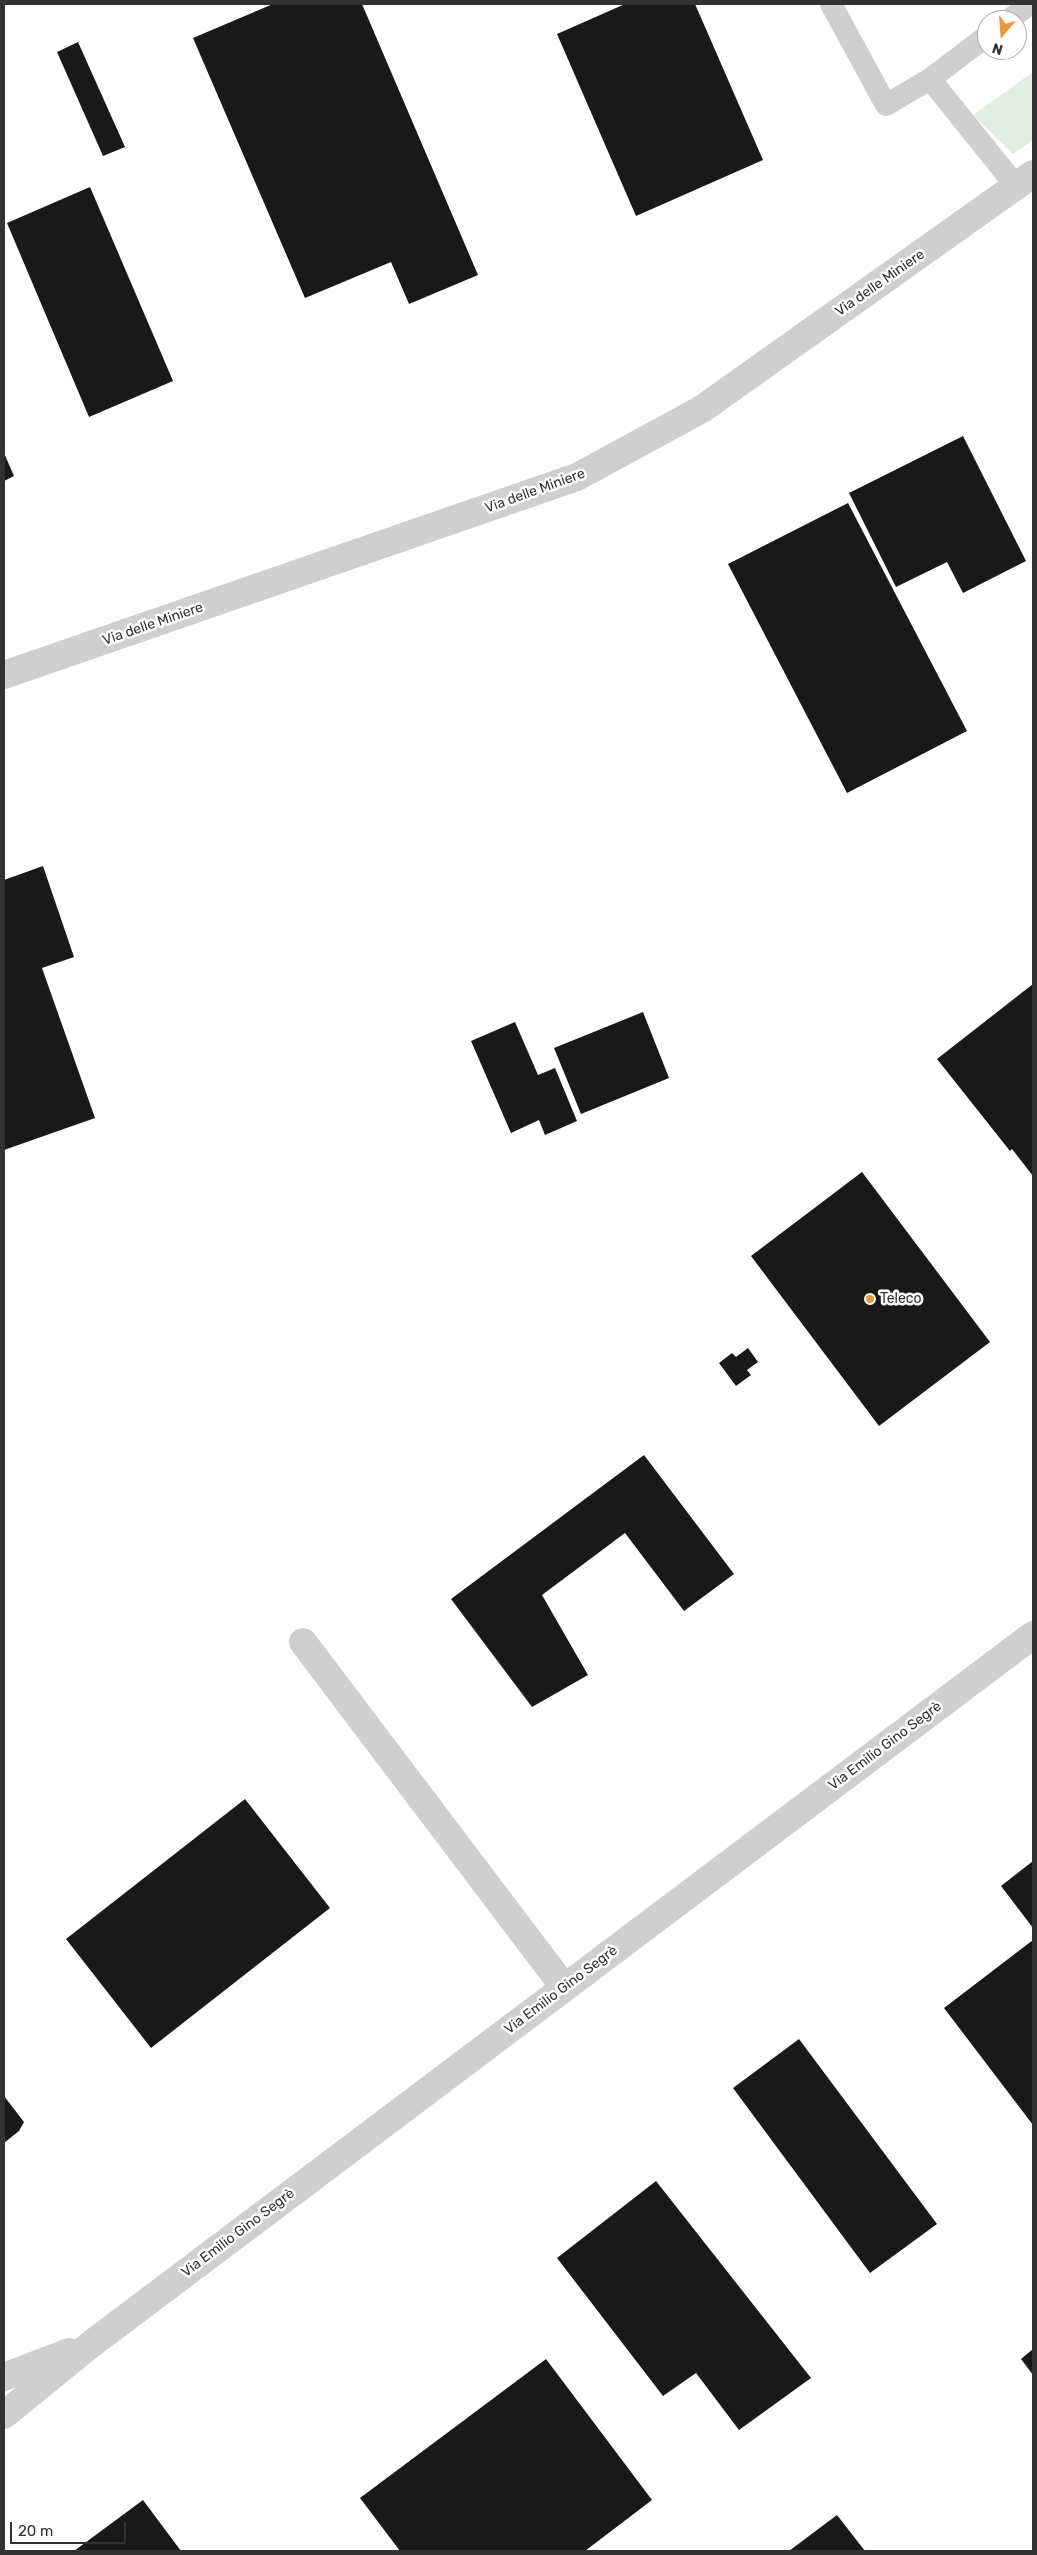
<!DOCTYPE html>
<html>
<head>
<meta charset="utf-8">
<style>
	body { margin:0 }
	#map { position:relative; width:1037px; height:2555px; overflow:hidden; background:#fff; font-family:Rubik,sans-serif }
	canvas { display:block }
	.frame { position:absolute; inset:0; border:5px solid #323232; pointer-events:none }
	.north { position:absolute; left:977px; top:10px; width:50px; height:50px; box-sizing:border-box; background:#fff; border:1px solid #adadad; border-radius:50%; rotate:198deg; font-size:14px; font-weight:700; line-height:20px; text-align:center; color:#323232 }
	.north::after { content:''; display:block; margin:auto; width:18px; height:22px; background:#e89836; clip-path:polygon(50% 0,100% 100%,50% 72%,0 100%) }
	.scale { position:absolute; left:10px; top:2522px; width:116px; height:22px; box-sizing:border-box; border:2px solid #323232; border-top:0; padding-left:6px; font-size:15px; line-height:18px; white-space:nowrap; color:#323232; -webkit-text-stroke:4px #fff; paint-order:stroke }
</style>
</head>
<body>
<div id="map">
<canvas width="1037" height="2555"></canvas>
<div class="frame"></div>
<div class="north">N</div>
<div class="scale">20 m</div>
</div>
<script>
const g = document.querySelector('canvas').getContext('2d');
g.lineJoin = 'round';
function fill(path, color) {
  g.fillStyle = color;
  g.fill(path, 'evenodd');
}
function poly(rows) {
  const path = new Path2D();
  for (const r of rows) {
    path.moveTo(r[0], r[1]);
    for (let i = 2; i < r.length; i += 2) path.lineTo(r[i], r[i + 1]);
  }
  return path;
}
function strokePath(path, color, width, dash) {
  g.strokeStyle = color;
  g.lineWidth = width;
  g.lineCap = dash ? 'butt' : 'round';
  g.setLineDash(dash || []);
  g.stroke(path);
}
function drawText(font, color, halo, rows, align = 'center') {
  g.font = font + ' Rubik,sans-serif';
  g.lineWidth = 5;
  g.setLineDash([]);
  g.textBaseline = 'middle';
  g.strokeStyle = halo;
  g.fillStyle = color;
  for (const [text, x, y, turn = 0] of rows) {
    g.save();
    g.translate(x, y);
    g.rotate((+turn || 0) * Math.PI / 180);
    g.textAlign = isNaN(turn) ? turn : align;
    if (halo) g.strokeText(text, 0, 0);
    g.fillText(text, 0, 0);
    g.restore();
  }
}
const green = poly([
	[1033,72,1033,140,1013,154,973,115]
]);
const building = poly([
	[273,4,362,4,478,275,409,304,391,262,305,298,193,38],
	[625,4,695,4,763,160,636,216,557,34],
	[78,42,125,147,103,156,57,52],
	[90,187,173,381,89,417,7,223],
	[963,436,1026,561,963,593,947,562,896,587,849,493],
	[4,453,14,476,4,481],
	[848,503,967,731,847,793,728,564],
	[43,866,74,957,42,968,95,1118,4,1150,4,880],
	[1033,984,1033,1176,1012,1149,1010,1151,937,1059],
	[643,1012,669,1078,581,1114,554,1048],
	[515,1022,538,1075,555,1068,577,1121,545,1135,539,1120,511,1133,471,1041],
	[862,1172,990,1342,879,1426,751,1256],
	[748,1348,758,1362,747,1370,751,1375,736,1386,719,1363,732,1353,736,1357],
	[644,1455,734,1574,684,1611,625,1533,542,1595,588,1675,532,1707,451,1599],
	[245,1799,330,1908,151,2048,66,1939],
	[1033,1861,1033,1928,1001,1886],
	[1033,1940,1033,2125,944,2008],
	[799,2039,937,2224,870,2273,733,2088],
	[4,2096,24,2122,19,2131,4,2143],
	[656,2181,811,2378,739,2430,696,2373,663,2396,557,2258],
	[1033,2349,1033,2375,1021,2359],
	[546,2359,652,2500,585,2551,400,2551,360,2498],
	[143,2500,181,2551,74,2551],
	[837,2515,865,2551,789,2551]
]);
const service = poly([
	[831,4,886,105,930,79,987,36],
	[1009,20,1030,4],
	[930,79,1016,186]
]);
const minor = poly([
	[4,675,577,477,702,409,1033,174],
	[303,1642,564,1987],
	[4,2377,69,2352],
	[4,2415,90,2345,1033,1635]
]);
const markers = [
	[870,1299,5,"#e89836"]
];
const streetNames = [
	["Via delle Miniere",880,283,-35],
	["Via delle Miniere",535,491,-20],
	["Via delle Miniere",153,624,-19],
	["Via Emilio Gino Segrè",885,1746,-37],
	["Via Emilio Gino Segrè",561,1990,-37],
	["Via Emilio Gino Segrè",238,2233,-37]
];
const poiNames = [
	["Teleco",880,1299]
];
fill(green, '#e1efe2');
fill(building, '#191919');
strokePath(service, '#cfcfcf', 22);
strokePath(minor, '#cfcfcf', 28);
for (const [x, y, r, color] of markers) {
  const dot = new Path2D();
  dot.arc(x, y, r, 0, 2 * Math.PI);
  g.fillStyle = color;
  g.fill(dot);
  strokePath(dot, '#fff', 2);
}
drawText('14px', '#323232', '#fff', streetNames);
drawText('14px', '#323232', '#fff', poiNames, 'left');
</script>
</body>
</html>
